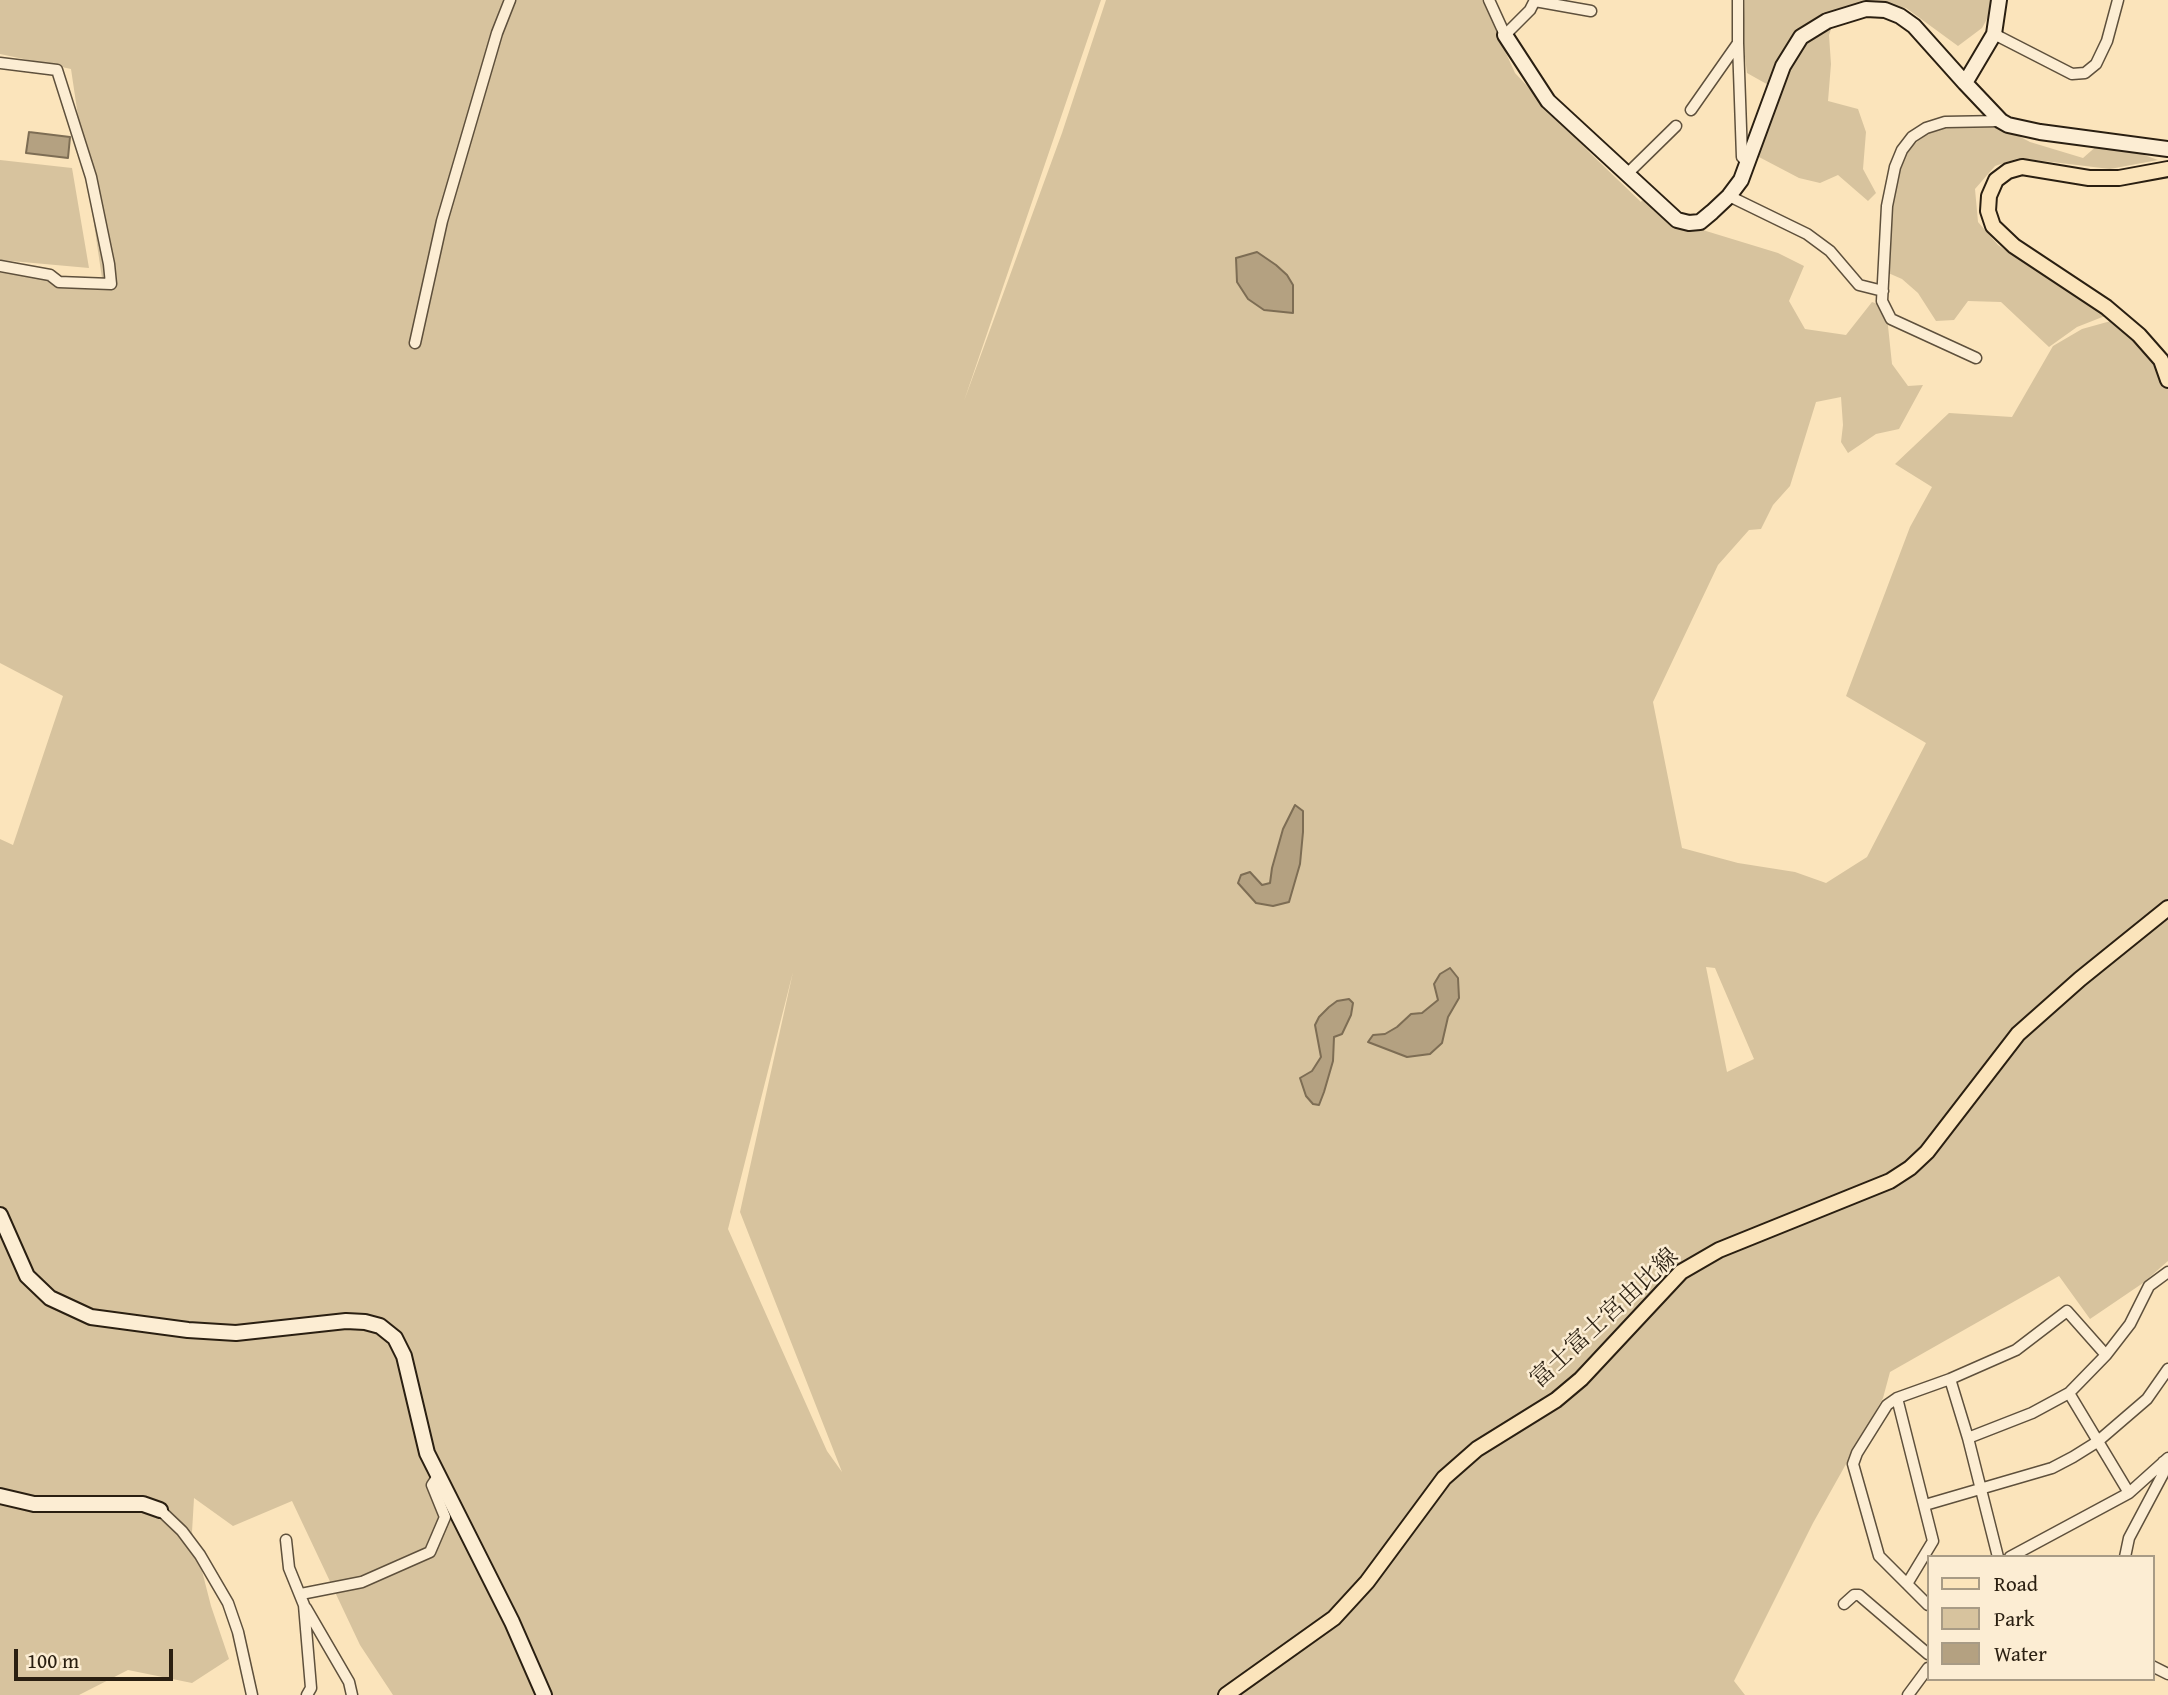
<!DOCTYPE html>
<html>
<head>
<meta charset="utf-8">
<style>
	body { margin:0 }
	#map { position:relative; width:2168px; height:1695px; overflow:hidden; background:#fbe4bb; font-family:"Gentium Book Plus",serif }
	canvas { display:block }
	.legend { position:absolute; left:1927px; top:1555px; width:228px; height:126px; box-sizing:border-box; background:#fcedd3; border:2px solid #a89b85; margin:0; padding:9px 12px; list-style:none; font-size:21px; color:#2a1f11 }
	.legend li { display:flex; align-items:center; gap:14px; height:35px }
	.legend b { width:35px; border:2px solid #a89b85 }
	.scale { position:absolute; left:14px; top:1649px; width:159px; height:32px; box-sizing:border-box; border:4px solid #2a1f11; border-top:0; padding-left:9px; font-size:21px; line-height:24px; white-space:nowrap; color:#2a1f11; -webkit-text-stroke:5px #fcedd3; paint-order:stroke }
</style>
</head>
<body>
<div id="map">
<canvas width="2168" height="1695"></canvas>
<ul class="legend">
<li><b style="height:9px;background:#fbe4bb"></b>Road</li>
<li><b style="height:19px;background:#d7c39e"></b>Park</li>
<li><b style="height:19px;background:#b4a181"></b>Water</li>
</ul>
<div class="scale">100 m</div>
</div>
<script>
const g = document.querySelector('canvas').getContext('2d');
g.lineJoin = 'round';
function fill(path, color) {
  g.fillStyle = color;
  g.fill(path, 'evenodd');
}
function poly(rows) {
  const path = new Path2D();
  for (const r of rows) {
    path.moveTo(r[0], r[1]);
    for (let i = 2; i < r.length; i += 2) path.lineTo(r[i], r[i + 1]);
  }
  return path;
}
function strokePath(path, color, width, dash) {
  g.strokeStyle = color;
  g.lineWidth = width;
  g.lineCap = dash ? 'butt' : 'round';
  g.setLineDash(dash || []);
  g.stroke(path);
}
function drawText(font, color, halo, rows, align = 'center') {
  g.font = font + ' "Gentium Book Plus","Noto Serif JP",serif';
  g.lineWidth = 5;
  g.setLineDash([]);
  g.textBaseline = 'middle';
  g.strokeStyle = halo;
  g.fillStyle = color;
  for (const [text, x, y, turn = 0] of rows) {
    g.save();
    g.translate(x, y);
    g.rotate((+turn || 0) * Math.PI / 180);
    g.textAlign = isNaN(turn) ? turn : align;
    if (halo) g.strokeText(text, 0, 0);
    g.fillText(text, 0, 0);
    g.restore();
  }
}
const green = poly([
	[0,0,1101,0,964,401,1062,133,1106,0,1482,0,1515,73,1591,154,1641,202,1642,200,1706,231,1778,253,1804,266,1789,301,1805,329,1846,335,1872,302,1886,307,1892,364,1908,386,1923,385,1899,429,1876,434,1848,453,1841,442,1843,425,1841,397,1816,402,1790,486,1773,505,1761,529,1749,530,1718,565,1653,702,1682,848,1738,863,1795,872,1826,883,1867,857,1926,743,1846,696,1910,527,1932,487,1895,464,1949,413,2012,417,2053,346,2082,329,2118,319,2168,356,2168,1261,2143,1283,2090,1319,2059,1276,1890,1372,1883,1398,1813,1523,1734,1681,1745,1695,393,1695,360,1645,292,1501,233,1526,194,1498,192,1532,211,1606,229,1659,192,1683,128,1670,79,1695,0,1695,0,839,13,845,63,696,0,663,0,272,102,278,71,69,0,54],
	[1706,967,1715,968,1754,1059,1727,1072],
	[793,972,740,1212,842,1472,827,1451,728,1229],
	[1745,0,1991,0,1993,8,1982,28,1958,46,1906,8,1875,2,1838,9,1829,35,1831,64,1828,101,1858,109,1866,132,1863,169,1876,193,1868,201,1838,175,1820,183,1799,178,1759,157,1772,87,1747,73,1743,41],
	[1994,123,2030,142,2083,158,2099,144,2130,150,2158,160,2110,169,2019,158,1995,166,1975,189,1978,222,1998,245,2105,316,2077,327,2049,347,2001,302,1968,301,1954,320,1936,321,1918,293,1902,279,1886,272,1892,200,1899,164,1913,145,1934,129,1961,124],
	[0,160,72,168,89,268,0,260]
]);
const water = poly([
	[29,132,70,137,68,158,26,153,29,132],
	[1257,252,1276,265,1287,275,1293,285,1293,313,1264,310,1248,299,1237,282,1236,258,1257,252],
	[1295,805,1303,811,1303,832,1300,864,1289,902,1273,906,1256,903,1238,883,1241,875,1250,872,1262,885,1270,883,1272,868,1283,829,1295,805],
	[1450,968,1458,978,1459,998,1448,1017,1442,1043,1430,1054,1407,1057,1368,1042,1373,1035,1385,1034,1397,1027,1411,1014,1422,1013,1438,1000,1434,984,1440,974,1450,968],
	[1349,999,1353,1003,1351,1015,1342,1034,1334,1037,1333,1061,1324,1092,1319,1105,1313,1104,1306,1096,1300,1078,1312,1071,1321,1057,1315,1025,1319,1017,1329,1007,1337,1001,1349,999]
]);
const street = poly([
	[1489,0,1505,35,1530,10,1535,0],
	[1738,0,1738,43],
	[1535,1,1591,11],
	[1994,34,2072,74,2085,73,2096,64,2107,41,2118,0],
	[0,63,57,70,91,177,109,264,111,284,59,282,50,275,0,266],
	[1691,110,1738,43,1742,157,1748,163],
	[1627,174,1676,126],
	[1729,196,1807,234,1830,251,1859,285,1883,291],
	[415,343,442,221,497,33,510,0],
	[1976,358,1891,319,1882,301,1887,206,1895,167,1902,150,1912,137,1926,128,1945,122,2001,121],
	[1950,1379,1968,1438,1998,1557],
	[2069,1393,2129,1493],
	[1897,1398,1933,1541,1907,1584],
	[1968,1438,2032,1413,2069,1393,2106,1355],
	[1925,1505,2052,1468,2073,1457,2097,1442,2147,1399,2168,1369],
	[160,1510,182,1531,200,1555,228,1603,238,1632,252,1695],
	[286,1540,289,1568,304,1605,311,1688,307,1695],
	[2010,1557,2129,1493,2168,1458],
	[2125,1557,2129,1538,2163,1474,2163,1462],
	[301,1594,362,1582,430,1552,445,1517,432,1485,438,1476],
	[1844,1604,1854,1595,1859,1595,1928,1654],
	[1928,1605,1879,1556,1853,1464,1857,1453,1887,1405,1897,1398,1950,1379,2016,1350,2067,1311,2106,1355,2130,1324,2149,1286,2168,1272],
	[306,1608,349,1682,352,1695],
	[2152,1666,2168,1674],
	[1908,1695,1928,1668]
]);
const secondary = poly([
	[1505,35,1548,101,1677,220,1689,223,1700,222,1712,212,1729,196,1741,180,1783,66,1801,37,1827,21,1866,9,1885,10,1900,16,1914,26,1965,83,2001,121,2008,125,2040,132,2168,149],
	[1965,83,1994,34,1999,0],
	[0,1215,27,1276,50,1298,91,1317,188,1330,236,1333,346,1321,365,1322,380,1326,395,1338,404,1356,427,1453,512,1622,544,1695],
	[0,1496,34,1504,143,1504,160,1510]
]);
const primary = poly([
	[2168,169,2119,178,2089,178,2022,167,2008,171,1996,180,1989,196,1988,211,1993,226,2014,246,2106,307,2139,335,2161,360,2168,380],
	[1226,1695,1334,1618,1367,1582,1444,1478,1477,1449,1556,1400,1581,1379,1681,1272,1719,1250,1890,1181,1910,1168,1927,1152,2018,1034,2080,979,2168,908]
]);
const streetNames = [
	["富士富士宮由比線",1605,1319,-43]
];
fill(green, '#d7c39e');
fill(water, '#b4a181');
strokePath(water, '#7d6d54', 2);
strokePath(street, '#5e503c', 13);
strokePath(secondary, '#2a1f11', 18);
strokePath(primary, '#2a1f11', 18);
strokePath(street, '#fcedd3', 10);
strokePath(secondary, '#fcedd3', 14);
strokePath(primary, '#fbe4bb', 14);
drawText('24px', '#2a1f11', '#fcedd3', streetNames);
</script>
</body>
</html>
